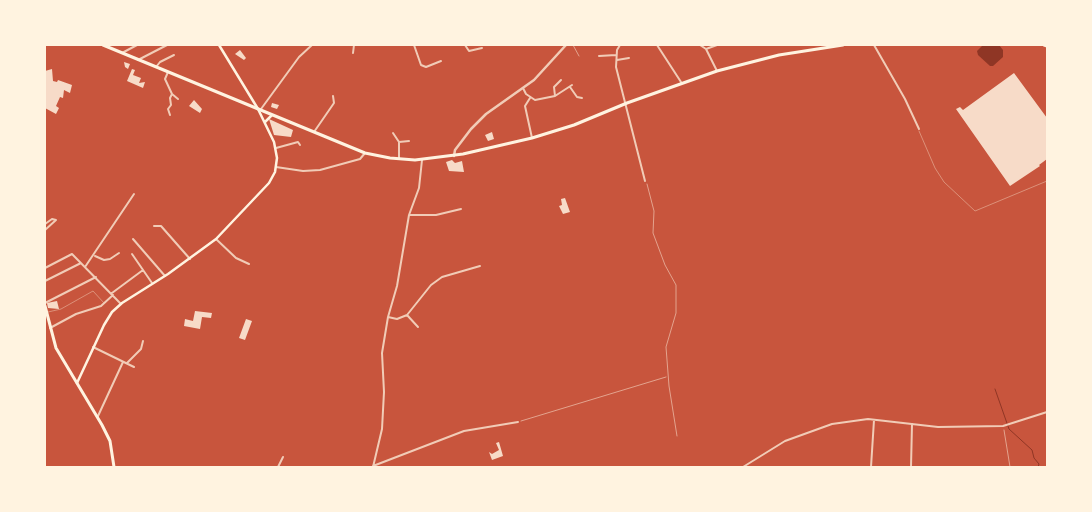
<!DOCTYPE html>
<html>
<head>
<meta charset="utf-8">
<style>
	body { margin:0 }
	#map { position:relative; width:1092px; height:512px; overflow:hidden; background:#c8553d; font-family:Cabin,sans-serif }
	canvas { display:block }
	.frame { position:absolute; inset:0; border:46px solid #fff3e0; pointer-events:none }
</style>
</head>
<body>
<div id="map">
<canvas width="1092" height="512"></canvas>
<div class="frame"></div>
</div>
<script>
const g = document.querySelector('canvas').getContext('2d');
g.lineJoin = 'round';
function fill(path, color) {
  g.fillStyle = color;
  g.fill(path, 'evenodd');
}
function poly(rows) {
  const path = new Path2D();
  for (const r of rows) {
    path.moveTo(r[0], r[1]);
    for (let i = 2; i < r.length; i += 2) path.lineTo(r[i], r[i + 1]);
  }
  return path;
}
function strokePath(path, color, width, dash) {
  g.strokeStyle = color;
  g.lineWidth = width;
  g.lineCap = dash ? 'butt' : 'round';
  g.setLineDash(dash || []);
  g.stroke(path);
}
const water = poly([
	[983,45,999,45,1003,50,1003,57,993,66,990,66,978,55,977,51]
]);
const stream = poly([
	[995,389,1009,429,1032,450,1034,458,1039,464,1038,467]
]);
const building = poly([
	[240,50,246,58,244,60,235,54],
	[124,62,130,64,128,69,125,67],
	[52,69,53,81,57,82,58,80,72,85,70,93,64,90,63,98,60,97,56,106,59,108,56,114,45,108,45,71],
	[132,69,135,70,133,75,141,78,139,83,145,82,143,88,127,81],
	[1014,73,1047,118,1047,159,1039,165,1040,166,1010,186,956,109,960,107,963,110],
	[194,100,202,109,200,113,189,106],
	[272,103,279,105,277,109,271,107],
	[269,119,293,130,291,137,274,135],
	[492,132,494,139,488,141,485,135],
	[452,160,455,163,462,161,464,172,449,171,446,162],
	[565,198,570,212,563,214,559,206,562,205,561,199],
	[57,301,59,309,48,308,47,303],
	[195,311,212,313,211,318,202,317,200,329,184,326,185,319,193,321],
	[246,319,252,321,245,340,239,338],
	[499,442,503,456,492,460,489,452,492,454,499,450,496,443]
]);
const path = poly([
	[573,45,579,56],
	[647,184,654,211,653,233,665,265,676,285,676,313,666,347,669,386,677,436],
	[521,421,666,377],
	[1004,430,1010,467]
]);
const service = poly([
	[919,131,935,168,944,182,975,211,1047,181],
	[48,312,61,309,93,291,104,303]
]);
const minor = poly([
	[414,45,421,65,426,67,441,61],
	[465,45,469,51,482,48],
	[620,45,617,50,616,67,645,181],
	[657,45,681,82],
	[700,45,706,49,717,71],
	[874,45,905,99,919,129],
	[706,49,717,45],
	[122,53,137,45],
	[353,53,354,45],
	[599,56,616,55],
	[138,60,167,45],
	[617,60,629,58],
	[156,67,160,62,174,55],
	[168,72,165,79,172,94,170,98,171,105,168,109,170,115],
	[570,87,577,97,582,98],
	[523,88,526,94,535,100,555,96,572,85],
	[172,94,178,99],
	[555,96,554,87,561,80],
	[530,98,525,106,532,138],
	[261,109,299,57,312,45],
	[314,132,334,103,333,96],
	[393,133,399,142,399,159],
	[399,142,409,141],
	[276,148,298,142,300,145],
	[276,167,303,171,320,170,360,159,365,153],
	[409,215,436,215,461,209],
	[45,224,52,219,56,220,45,230],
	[154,226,161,226,190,259],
	[133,239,165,276],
	[216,239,236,258,249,264],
	[132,254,152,283],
	[95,256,104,260,110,259,119,253],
	[85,267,134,194],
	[45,268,72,254,121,304],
	[45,281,81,263],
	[112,293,143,270],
	[45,303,96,277],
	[407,315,418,327],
	[388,317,397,319,407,315,431,285,442,277,480,266],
	[50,328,76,314,101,306,113,295],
	[93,347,134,367],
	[127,363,141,349,143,341],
	[98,416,123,362],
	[373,466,464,431,518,422],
	[278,467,283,457],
	[373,467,382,429,384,392,382,353,388,317,397,286,409,215,419,188,422,160],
	[743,467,785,441,832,424,868,419,938,427,1003,426,1047,412],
	[871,467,874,420],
	[911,467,912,424]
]);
const tertiary = poly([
	[454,156,455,150,471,129,486,114,534,80,566,45]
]);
const secondary = poly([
	[265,122,272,115],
	[77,383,104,325,112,312,122,303,168,274,216,239,269,183,275,172,277,158,274,142,258,109,219,45]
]);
const primary = poly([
	[103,45,365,153,390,158,415,160,463,154,532,138,574,125,627,103,717,71,779,55,843,45],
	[1044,45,1047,46]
]);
const trunk = poly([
	[45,306,56,348,102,425,110,441,114,467]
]);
fill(water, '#8f3625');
strokePath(stream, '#8f3625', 1);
fill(building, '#f7dbc8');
strokePath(path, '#fff3e0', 0.5);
strokePath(service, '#f1ccb7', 0.5);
strokePath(minor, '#f1ccb7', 2);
strokePath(tertiary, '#f1ccb7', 2.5);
strokePath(secondary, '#fff3e0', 2.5);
strokePath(primary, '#fff3e0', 3);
strokePath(trunk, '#fff3e0', 3);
</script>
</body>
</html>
